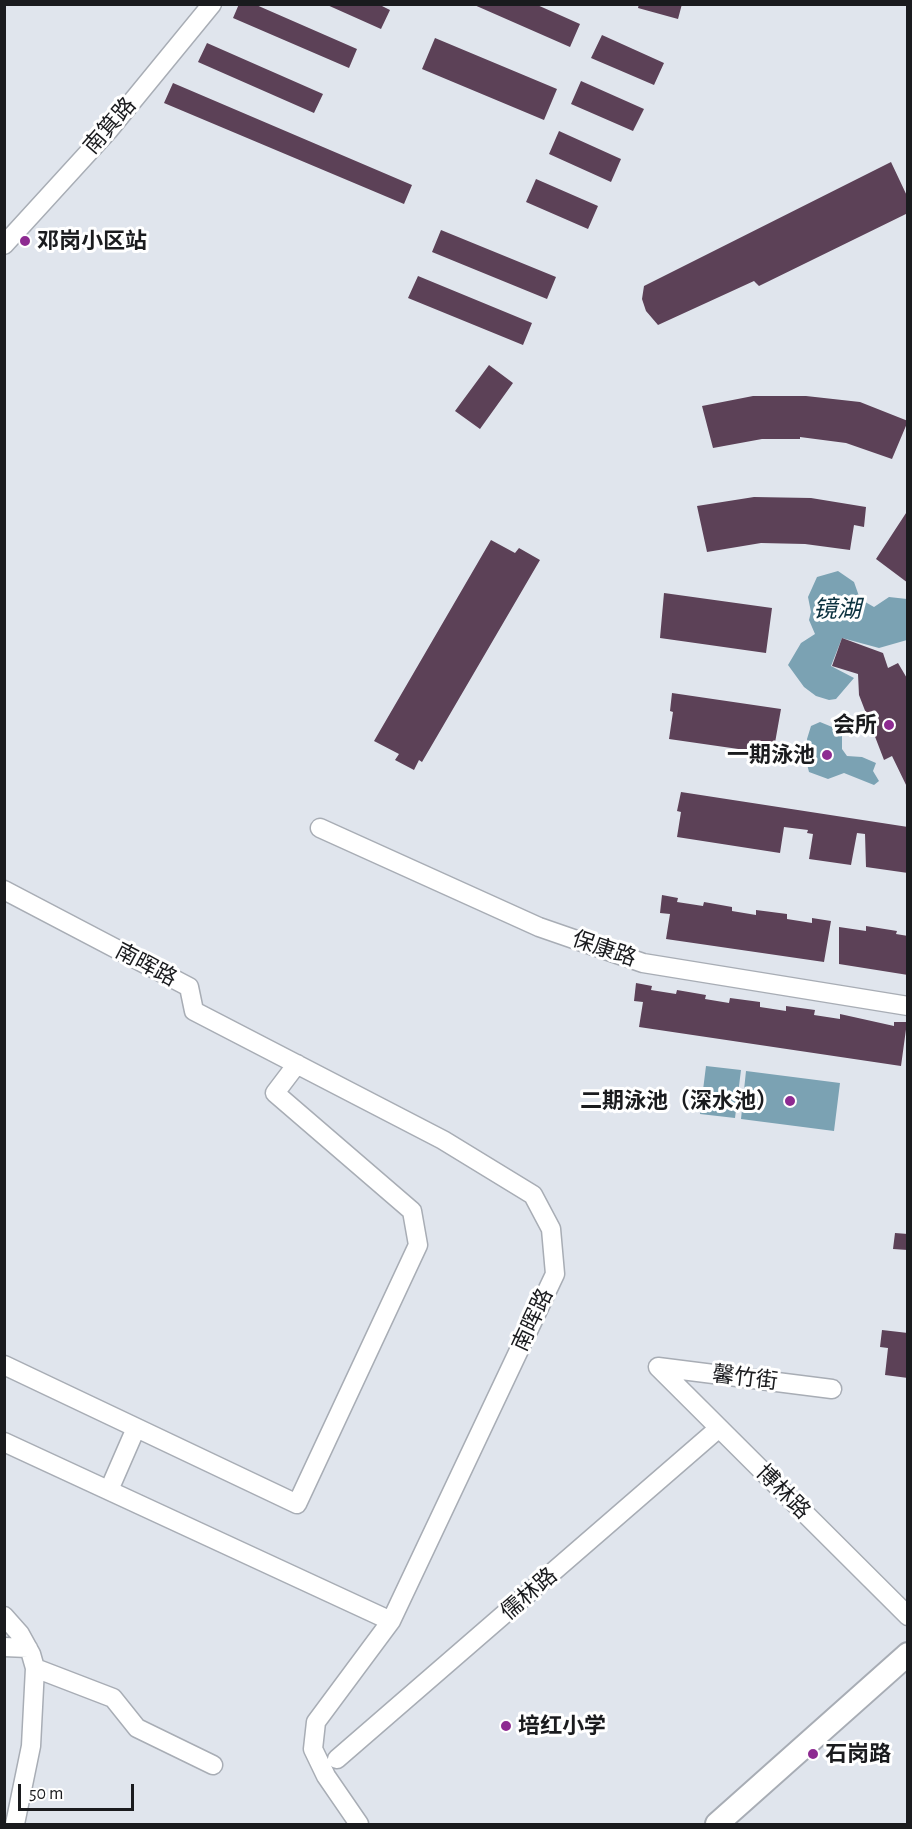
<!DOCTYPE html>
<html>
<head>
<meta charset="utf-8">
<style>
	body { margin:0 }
	#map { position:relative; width:912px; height:1829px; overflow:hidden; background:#e0e5ed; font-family:"Alegreya Sans",sans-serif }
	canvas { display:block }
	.frame { position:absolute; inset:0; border:6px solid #1a1b1e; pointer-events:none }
	.scale { position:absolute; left:18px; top:1784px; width:116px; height:27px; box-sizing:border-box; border:3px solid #1a1b1e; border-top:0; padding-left:8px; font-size:18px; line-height:21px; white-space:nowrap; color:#1a1b1e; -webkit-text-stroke:4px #fff; paint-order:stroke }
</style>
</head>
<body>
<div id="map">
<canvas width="912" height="1829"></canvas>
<div class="frame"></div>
<div class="scale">50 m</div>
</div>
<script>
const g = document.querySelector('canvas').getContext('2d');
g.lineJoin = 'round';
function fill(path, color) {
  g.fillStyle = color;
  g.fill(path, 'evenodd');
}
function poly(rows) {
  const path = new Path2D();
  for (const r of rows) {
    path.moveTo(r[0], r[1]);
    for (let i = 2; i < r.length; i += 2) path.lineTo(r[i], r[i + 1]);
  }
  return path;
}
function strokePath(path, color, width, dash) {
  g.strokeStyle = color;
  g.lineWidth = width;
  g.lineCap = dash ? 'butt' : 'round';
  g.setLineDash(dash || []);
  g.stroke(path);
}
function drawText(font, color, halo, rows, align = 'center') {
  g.font = font + ' "Alegreya Sans","Noto Sans SC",sans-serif';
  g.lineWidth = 6;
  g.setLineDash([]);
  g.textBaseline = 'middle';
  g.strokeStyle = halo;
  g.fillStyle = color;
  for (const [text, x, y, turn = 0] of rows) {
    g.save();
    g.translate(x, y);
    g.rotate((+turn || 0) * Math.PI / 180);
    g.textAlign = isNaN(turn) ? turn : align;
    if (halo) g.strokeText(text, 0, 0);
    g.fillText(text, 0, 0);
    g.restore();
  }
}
const water = poly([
	[838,571,854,582,860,599,874,607,889,597,907,599,907,640,879,648,842,638,831,666,854,678,836,699,829,700,816,696,804,687,788,665,801,643,815,634,809,620,811,612,808,597,817,577],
	[820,722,842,731,842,749,847,756,862,757,876,763,873,771,879,781,874,785,844,773,828,779,809,772,806,760,809,753,807,739,811,726],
	[706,1066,741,1070,735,1118,700,1114],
	[746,1071,840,1083,834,1131,741,1119]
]);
const building = poly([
	[239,4,254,4,357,49,349,68,233,18],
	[325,4,378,4,390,10,381,29],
	[472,4,535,4,580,24,570,47],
	[639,4,682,4,678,19,638,8],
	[602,35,664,63,654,85,591,58],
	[435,38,557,89,544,120,422,69],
	[207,43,323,94,314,113,198,62],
	[581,81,644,109,633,131,571,104],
	[173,83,412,185,404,204,164,103],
	[559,131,621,159,611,182,549,154],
	[891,162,908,198,908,213,759,286,754,281,658,325,646,311,642,299,644,286],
	[536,179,598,206,588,229,526,202],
	[441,230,556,277,547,299,432,252],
	[418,276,532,323,523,345,408,298],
	[489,365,513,383,480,429,455,411],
	[753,396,806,396,860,402,908,421,892,459,846,443,800,437,800,439,762,439,713,448,702,406],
	[754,497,811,498,866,507,864,527,854,525,850,550,805,544,761,543,707,552,697,506],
	[908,510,908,583,876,559],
	[491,540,515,553,519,548,540,560,422,762,419,760,414,770,395,760,399,754,374,741],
	[664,593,772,608,766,653,660,638],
	[842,638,883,653,888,668,898,663,908,680,908,789,892,756,884,760,859,695,858,674,832,666],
	[672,693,781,709,773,754,669,739,673,712,670,711],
	[681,792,908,827,908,873,866,867,865,834,857,833,851,865,809,859,813,834,807,833,808,830,784,827,780,853,677,837,681,812,677,811],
	[662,895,678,898,677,902,703,906,704,902,732,907,732,911,756,915,756,910,787,914,787,919,812,923,812,918,831,921,824,962,666,939,670,914,660,913],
	[866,926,897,931,896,934,908,936,908,975,839,964,839,927,866,931],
	[636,983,652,986,651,990,676,994,677,990,706,995,705,999,729,1003,730,998,760,1002,760,1007,786,1011,786,1006,815,1010,814,1015,840,1019,840,1014,894,1026,894,1022,907,1022,901,1066,639,1027,643,1002,634,1001],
	[895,1233,908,1234,908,1250,893,1249],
	[882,1330,908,1333,908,1378,885,1375,888,1348,880,1347]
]);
const minor = poly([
	[4,245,108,131,212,4],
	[320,828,539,927,643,963,908,1006],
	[4,890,189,987,194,1011,443,1140,533,1195,551,1229,555,1274,391,1621,316,1722,313,1749,326,1776,359,1824],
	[4,1365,297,1504,418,1245,412,1211,275,1093,297,1064],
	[658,1367,908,1616],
	[658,1367,832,1389],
	[4,1442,391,1621],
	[109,1490,136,1428],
	[4,1616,20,1634,31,1654,35,1668,31,1746,15,1824],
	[4,1647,28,1648],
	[35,1668,113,1698,137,1728,213,1765],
	[337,1759,719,1428]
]);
const tertiary = poly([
	[717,1824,908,1654]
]);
const markers = [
	[25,241,6,"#8d2a91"],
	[889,725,6,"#8d2a91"],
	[827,755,6,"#8d2a91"],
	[790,1101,6,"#8d2a91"],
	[506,1726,6,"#8d2a91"],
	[813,1754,6,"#8d2a91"]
];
const streetNames = [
	["南箕路",110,126,-49],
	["保康路",604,949,19],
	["南晖路",146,965,28],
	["南晖路",533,1320,-65],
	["馨竹街",745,1378,7],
	["博林路",783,1492,45],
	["儒林路",529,1594,-41]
];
const poiNames = [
	["邓岗小区站",37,241],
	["会所",877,725,"right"],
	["一期泳池",815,755,"right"],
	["二期泳池（深水池）",778,1101,"right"],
	["培红小学",518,1726],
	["石岗路",825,1754]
];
const waterNames = [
	["镜湖",837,610]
];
fill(water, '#7ba2b3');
fill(building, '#5c4157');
strokePath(minor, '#a8adb5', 21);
strokePath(tertiary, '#a8adb5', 26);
strokePath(minor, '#fff', 18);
strokePath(tertiary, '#fff', 22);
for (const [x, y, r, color] of markers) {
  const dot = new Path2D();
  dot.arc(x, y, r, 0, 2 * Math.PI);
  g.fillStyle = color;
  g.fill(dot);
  strokePath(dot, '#fff', 2);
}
drawText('22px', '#1a1b1e', '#fff', streetNames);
drawText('bold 22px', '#1a1b1e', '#fff', poiNames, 'left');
drawText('italic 24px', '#0c323f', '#fff', waterNames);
</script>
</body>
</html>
